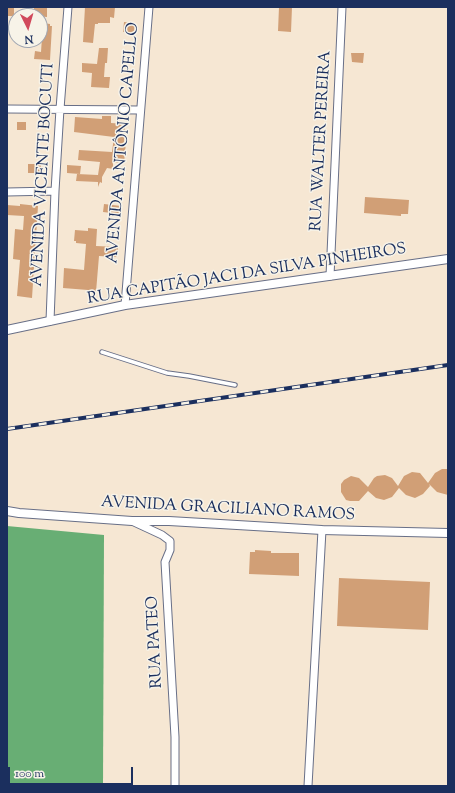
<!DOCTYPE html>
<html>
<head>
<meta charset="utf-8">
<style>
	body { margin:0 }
	#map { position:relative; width:455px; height:793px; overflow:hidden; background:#f6e7d3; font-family:"Sorts Mill Goudy",serif }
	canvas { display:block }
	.frame { position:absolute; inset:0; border:8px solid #1b2f5e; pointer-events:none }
	.north { position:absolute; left:8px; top:8px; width:40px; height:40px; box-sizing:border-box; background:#f7f3e8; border:1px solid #9fa5b1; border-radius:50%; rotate:175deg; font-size:11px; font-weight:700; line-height:16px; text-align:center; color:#1b2f5e }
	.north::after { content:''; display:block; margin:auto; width:14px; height:18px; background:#d1495b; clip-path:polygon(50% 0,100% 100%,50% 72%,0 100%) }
	.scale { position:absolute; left:8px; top:767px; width:125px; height:18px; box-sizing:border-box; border:2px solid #1b2f5e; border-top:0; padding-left:5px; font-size:12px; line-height:14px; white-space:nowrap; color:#1b2f5e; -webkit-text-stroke:3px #f7f3e8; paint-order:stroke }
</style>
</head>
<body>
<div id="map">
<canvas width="455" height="793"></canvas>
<div class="frame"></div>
<div class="north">N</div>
<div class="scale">100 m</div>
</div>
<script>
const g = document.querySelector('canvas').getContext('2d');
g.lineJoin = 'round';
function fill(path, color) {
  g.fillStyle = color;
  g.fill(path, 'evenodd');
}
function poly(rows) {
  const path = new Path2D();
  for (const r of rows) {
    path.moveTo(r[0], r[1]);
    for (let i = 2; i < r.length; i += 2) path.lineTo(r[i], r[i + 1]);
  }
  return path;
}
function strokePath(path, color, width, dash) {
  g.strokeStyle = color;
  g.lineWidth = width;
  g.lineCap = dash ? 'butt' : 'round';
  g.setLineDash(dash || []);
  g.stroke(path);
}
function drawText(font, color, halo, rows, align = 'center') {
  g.font = font + ' "Sorts Mill Goudy",serif';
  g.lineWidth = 3;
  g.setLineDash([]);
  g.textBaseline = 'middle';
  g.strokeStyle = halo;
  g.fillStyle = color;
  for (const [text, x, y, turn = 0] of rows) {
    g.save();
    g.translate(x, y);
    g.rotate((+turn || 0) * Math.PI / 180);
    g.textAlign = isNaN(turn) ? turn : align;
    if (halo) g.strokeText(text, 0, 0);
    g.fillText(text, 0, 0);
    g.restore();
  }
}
const forest = poly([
	[7,526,104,535,103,786,7,786]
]);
const building = poly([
	[7,7,14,7,14,16,7,16],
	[34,7,47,7,47,17,34,16],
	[85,7,115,7,114,18,110,17,110,23,98,23,98,24,95,24,93,43,83,42],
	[279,7,292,7,291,32,278,31],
	[124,22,135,23,134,33,123,32],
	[43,23,50,24,50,26,52,26,50,60,34,59,35,51,41,52],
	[99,48,108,48,107,63,105,63,104,77,110,77,109,88,91,87,92,73,82,72,82,63,97,64],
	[351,53,364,53,363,63,352,62],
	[102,116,111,116,111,123,125,124,124,142,126,142,124,163,113,162,113,169,107,168,102,177,102,183,100,182,98,187,98,182,76,181,77,174,98,175,100,162,78,160,79,150,112,152,114,137,74,132,75,117,102,119],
	[17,122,26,122,26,130,17,130],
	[28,164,41,164,41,173,28,173],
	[67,165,81,166,80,174,67,173],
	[365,197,409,200,408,214,401,214,401,216,364,213],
	[20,204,38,206,32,298,17,296,20,260,13,259,15,229,23,230,24,216,7,215,7,205,20,206],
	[104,204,121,206,120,214,103,212],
	[88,228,97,229,96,246,118,247,117,257,99,256,96,292,88,292,88,290,63,288,64,268,84,270,86,244,76,243,76,241,74,241,75,230,88,231],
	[442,469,448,469,448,495,437,492,429,484,430,486,423,494,415,498,406,495,399,488,392,497,384,500,376,498,368,491,359,501,350,501,346,500,341,492,341,484,344,480,351,476,359,478,368,487,374,478,377,476,385,475,392,478,398,486,404,476,412,472,420,473,428,483,435,473],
	[255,550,271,551,271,553,299,553,299,576,249,574,250,552,255,552],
	[339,578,430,582,428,630,337,626]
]);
const service = poly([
	[102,352,167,373,189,376,235,385]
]);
const minor = poly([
	[7,109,140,110],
	[7,192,55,191],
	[330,276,342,7],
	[125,305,149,7],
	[50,321,55,191,60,109,68,7],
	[134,522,162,535,170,541,170,550,165,562,175,737,175,786],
	[308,786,322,530]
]);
const tertiary = poly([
	[7,330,125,305,448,259],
	[7,511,19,513,132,521,169,521,322,530,448,533]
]);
const rail = poly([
	[7,429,448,365]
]);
const streetNames = [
	["RUA WALTER PEREIRA",322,141,-87],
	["AVENIDA ANTÔNIO CAPELLO",124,143,-85],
	["AVENIDA VICENTE BOCUTI",44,175,-87],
	["RUA CAPITÃO JACI DA SILVA PINHEIROS",247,275,-9],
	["AVENIDA GRACILIANO RAMOS",228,510,3],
	["RUA PATEO",156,642,-93]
];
fill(forest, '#68ae74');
fill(building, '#d19f76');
strokePath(service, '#686f87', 5.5);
strokePath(minor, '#686f87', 9);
strokePath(tertiary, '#686f87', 10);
strokePath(service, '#fff', 3.5);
strokePath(minor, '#fff', 7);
strokePath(tertiary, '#fff', 8);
strokePath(rail, '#1b2f5e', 4);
strokePath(rail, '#f7f3e8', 2.5, [8]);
drawText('16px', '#1b2f5e', '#f7f3e8', streetNames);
</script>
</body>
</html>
